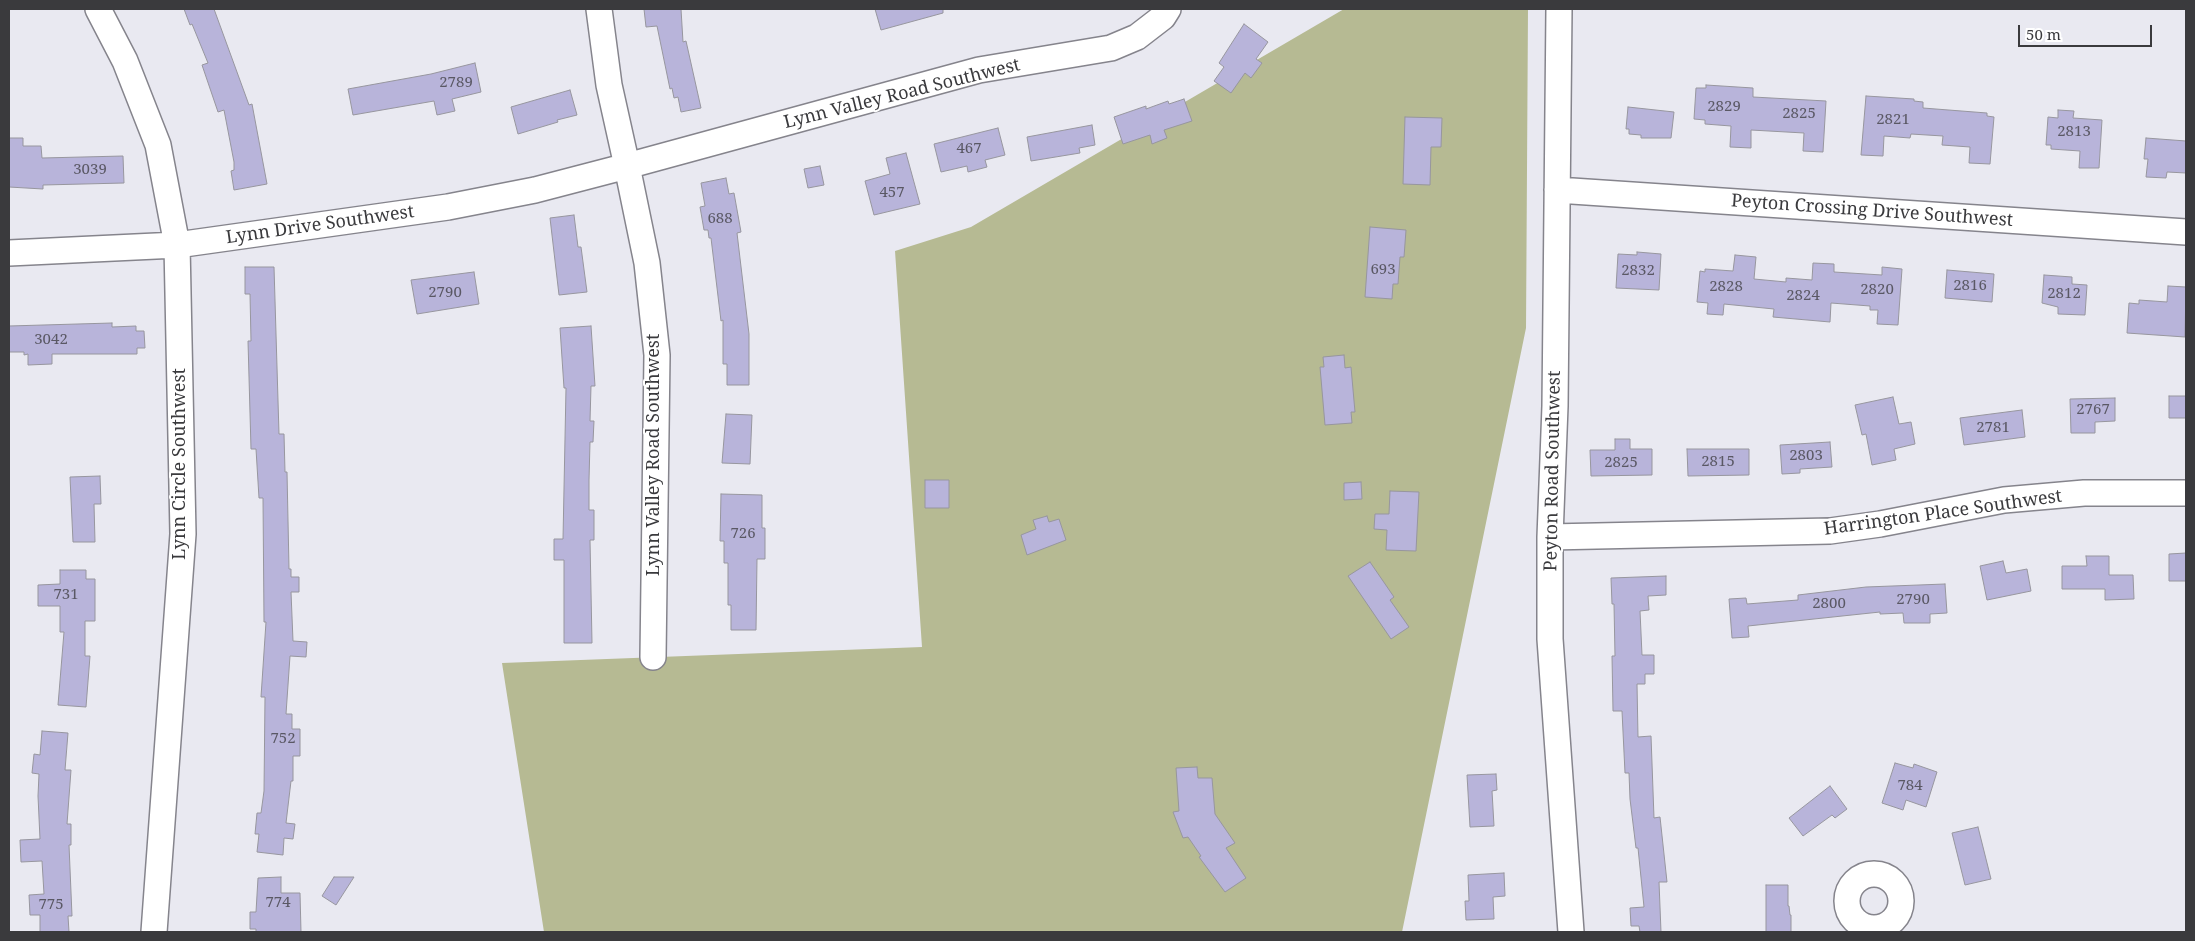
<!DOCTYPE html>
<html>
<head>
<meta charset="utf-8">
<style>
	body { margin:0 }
	#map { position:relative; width:2195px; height:941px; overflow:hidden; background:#e9e9f1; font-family:"Noto Serif",serif }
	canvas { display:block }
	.frame { position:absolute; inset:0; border:10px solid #3a3a3d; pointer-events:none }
	.scale { position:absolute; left:2018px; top:25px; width:134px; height:22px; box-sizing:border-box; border:2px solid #3a3a3d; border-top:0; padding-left:6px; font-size:15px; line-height:18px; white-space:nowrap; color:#3a3a3d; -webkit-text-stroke:4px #fff; paint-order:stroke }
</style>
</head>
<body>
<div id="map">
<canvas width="2195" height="941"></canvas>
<div class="frame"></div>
<div class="scale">50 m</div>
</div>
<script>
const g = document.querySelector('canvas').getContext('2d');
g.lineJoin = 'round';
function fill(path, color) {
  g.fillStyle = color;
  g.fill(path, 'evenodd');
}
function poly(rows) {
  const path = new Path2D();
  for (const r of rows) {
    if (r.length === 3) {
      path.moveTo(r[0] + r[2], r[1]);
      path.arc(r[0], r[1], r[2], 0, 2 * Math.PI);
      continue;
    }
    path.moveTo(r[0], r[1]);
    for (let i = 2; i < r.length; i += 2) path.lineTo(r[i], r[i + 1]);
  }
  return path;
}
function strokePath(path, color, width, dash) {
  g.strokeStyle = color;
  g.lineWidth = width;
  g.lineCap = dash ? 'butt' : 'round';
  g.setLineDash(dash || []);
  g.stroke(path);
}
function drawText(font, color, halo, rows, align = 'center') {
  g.font = font + ' "Noto Serif",serif';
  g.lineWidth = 4;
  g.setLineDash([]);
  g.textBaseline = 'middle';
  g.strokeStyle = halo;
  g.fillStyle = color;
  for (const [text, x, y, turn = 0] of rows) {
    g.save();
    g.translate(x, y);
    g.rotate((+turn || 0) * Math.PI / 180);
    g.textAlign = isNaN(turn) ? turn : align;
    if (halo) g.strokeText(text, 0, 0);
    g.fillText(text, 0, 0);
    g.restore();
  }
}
const forest = poly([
	[1344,9,1528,9,1526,328,1402,932,544,932,502,663,922,647,895,251,971,227]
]);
const building = poly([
	[184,9,214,9,249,105,252,104,267,184,234,190,231,171,234,170,234,162,224,110,218,112,202,65,208,63,192,24,190,25,184,9],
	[644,9,681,9,683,42,686,41,701,108,681,112,678,97,674,98,672,88,670,89,657,26,646,27,644,9],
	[875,9,943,9,943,13,881,30,875,9],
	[1244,24,1268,42,1256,59,1262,63,1251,78,1245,73,1231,93,1214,81,1224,67,1219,63,1244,24],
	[475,63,481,92,452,99,455,111,437,115,434,101,353,115,348,89,431,74,475,63],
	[1706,85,1753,88,1753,97,1826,101,1823,152,1803,151,1804,133,1751,130,1751,148,1730,147,1731,126,1705,124,1705,120,1694,119,1696,88,1706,88,1706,85],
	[570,90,577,115,557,120,558,122,518,134,511,107,570,90],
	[1866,96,1914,99,1914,101,1923,102,1923,108,1987,113,1987,116,1994,117,1990,164,1969,163,1970,147,1942,145,1943,136,1911,134,1910,138,1884,136,1883,156,1861,155,1866,96],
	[1184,99,1192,121,1164,130,1167,138,1152,144,1150,135,1123,144,1114,117,1146,106,1146,109,1168,101,1169,104,1184,99],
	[1628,107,1674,112,1671,138,1641,138,1641,135,1629,134,1629,129,1626,129,1628,107],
	[2058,110,2074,111,2073,118,2102,120,2099,168,2079,168,2080,151,2051,149,2051,145,2046,145,2048,117,2058,118,2058,110],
	[1405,117,1442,118,1441,147,1431,147,1430,185,1403,184,1405,117],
	[1092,125,1095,145,1079,148,1080,153,1031,161,1027,137,1092,125],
	[998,128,1005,155,985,160,987,167,968,172,967,166,941,172,934,144,998,128],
	[9,138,23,138,23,146,41,146,42,158,123,156,124,183,43,185,43,189,9,187,9,138],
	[2146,138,2186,141,2186,173,2167,172,2166,178,2146,177,2148,159,2144,159,2146,138],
	[906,153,920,204,874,215,865,181,890,174,886,158,906,153],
	[820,166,824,185,808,188,804,169,820,166],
	[726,178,729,194,734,193,741,232,737,233,749,334,749,385,727,385,727,364,723,364,723,320,721,321,711,238,709,238,708,230,704,230,700,207,705,206,701,183,726,178],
	[574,215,578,247,581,247,587,292,559,295,550,218,574,215],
	[1370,227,1406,230,1404,257,1400,257,1398,284,1393,284,1392,299,1365,297,1370,227],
	[1637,252,1661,254,1659,290,1616,288,1618,254,1637,255,1637,252],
	[1735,255,1756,257,1754,279,1786,282,1786,278,1812,280,1813,263,1834,264,1834,272,1882,275,1882,267,1902,269,1898,325,1877,324,1878,310,1870,310,1870,306,1831,303,1830,322,1773,317,1774,309,1724,304,1723,315,1707,314,1708,303,1697,302,1700,271,1705,272,1705,269,1733,271,1735,255],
	[245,267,274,267,279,434,284,434,285,472,287,472,289,569,291,569,291,577,299,577,299,592,291,592,293,641,307,642,306,657,290,656,286,714,292,714,292,729,300,729,300,756,293,756,293,781,291,781,286,823,295,824,293,839,284,838,283,855,257,852,259,834,255,834,257,813,261,813,264,791,265,697,261,697,266,622,264,622,263,498,259,498,256,449,251,449,248,341,251,341,250,294,245,294,245,267],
	[1947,270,1994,274,1992,302,1945,298,1947,270],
	[474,272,479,304,417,314,411,280,474,272],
	[2044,275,2072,277,2072,284,2087,285,2085,315,2058,314,2058,307,2042,303,2044,275],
	[2168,286,2186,287,2185,337,2127,333,2129,303,2139,304,2139,300,2167,302,2168,286],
	[112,323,112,327,136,326,136,331,144,331,145,348,137,348,137,354,52,354,52,364,28,365,28,354,24,355,24,352,9,352,9,326,112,323],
	[591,326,595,386,591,386,590,421,594,421,593,442,590,442,589,480,589,510,594,510,594,540,590,540,592,643,564,643,564,560,554,560,554,539,563,539,566,388,564,388,560,328,591,326],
	[1344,355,1345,368,1351,367,1355,412,1351,412,1352,423,1325,425,1320,367,1324,367,1323,357,1344,355],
	[2169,396,2186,396,2186,418,2169,418,2169,396],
	[1893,397,1899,424,1911,422,1915,444,1894,449,1896,460,1872,465,1866,434,1862,435,1855,405,1893,397],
	[2115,398,2115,421,2095,422,2095,433,2071,433,2070,399,2115,398],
	[2022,410,2025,437,1964,445,1960,418,2022,410],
	[726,414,752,415,750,464,722,463,726,414],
	[1615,439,1630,439,1630,449,1652,449,1652,475,1591,476,1590,450,1615,450,1615,439],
	[1830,442,1832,467,1800,469,1800,473,1782,474,1780,445,1830,442],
	[1687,449,1749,449,1749,475,1688,476,1687,449],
	[100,476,101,504,94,504,95,542,73,542,70,477,100,476],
	[925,480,949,480,949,508,925,508,925,480],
	[1361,482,1362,499,1344,500,1344,483,1361,482],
	[1390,491,1419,492,1416,551,1386,550,1387,530,1374,529,1375,514,1389,514,1390,491],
	[721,494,762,495,762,528,765,528,765,559,757,559,756,630,731,630,731,605,728,605,728,563,724,563,724,541,720,541,721,494],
	[1047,516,1049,522,1059,519,1066,540,1027,555,1021,535,1036,529,1033,520,1047,516],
	[2186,553,2186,581,2169,581,2169,554,2186,553],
	[2086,556,2109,556,2109,575,2133,575,2134,599,2105,600,2105,589,2062,589,2062,566,2087,566,2086,556],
	[2003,561,2006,573,2027,569,2031,591,1987,600,1980,566,2003,561],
	[1370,562,1394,597,1390,600,1409,627,1391,639,1348,576,1370,562],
	[60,570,86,570,86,579,95,579,95,621,85,621,85,656,90,656,86,707,58,705,64,632,60,632,60,606,38,606,38,585,60,584,60,570],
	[1666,576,1666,595,1648,596,1649,610,1640,611,1642,655,1654,655,1654,674,1645,674,1645,684,1637,684,1638,737,1651,736,1654,818,1660,817,1667,882,1659,882,1661,932,1640,932,1639,926,1631,926,1630,908,1644,907,1638,848,1636,848,1630,799,1629,773,1625,773,1622,711,1613,711,1612,656,1615,656,1614,604,1612,604,1611,578,1666,576],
	[1945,584,1947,613,1930,614,1930,623,1904,623,1903,613,1880,614,1880,612,1748,626,1749,637,1732,638,1729,599,1746,598,1747,604,1798,600,1798,595,1866,587,1945,584],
	[42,731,68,733,65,770,71,770,67,824,71,824,71,845,69,845,72,916,68,916,69,932,40,932,40,915,30,915,29,895,44,894,42,861,21,862,20,840,40,839,38,796,39,774,32,773,34,754,40,755,42,731],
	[1895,763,1913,768,1914,764,1937,772,1926,807,1906,800,1903,810,1882,803,1895,763],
	[1197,767,1198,778,1212,778,1215,814,1235,843,1226,848,1246,878,1225,892,1199,857,1201,856,1188,837,1183,838,1173,812,1179,811,1176,768,1197,767],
	[1496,774,1497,790,1492,791,1494,826,1470,827,1467,775,1496,774],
	[1830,786,1847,809,1835,818,1832,815,1803,836,1789,818,1830,786],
	[1978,827,1991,879,1965,885,1952,833,1978,827],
	[1504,873,1505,896,1493,897,1494,919,1466,920,1465,901,1469,901,1468,875,1504,873],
	[281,877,281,893,300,893,301,932,256,932,256,929,250,929,250,912,256,912,258,878,281,877],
	[334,877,354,877,336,905,322,896,334,877],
	[1766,885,1788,885,1788,906,1789,906,1790,915,1791,915,1791,932,1766,932,1766,885]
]);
const minor = poly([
	[98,9,125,61,158,145,177,245,183,534,154,932],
	[599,9,609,85,627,166,979,70,1111,48,1137,37,1163,17,1168,9],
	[1559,9,1555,406,1550,537,1550,639,1571,932],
	[1557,190,2186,232],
	[9,253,177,245,448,207,535,190,627,166,647,263,657,355,653,657],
	[1550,537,1830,531,1880,524,2004,500,2084,493,2186,493],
	[1874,901,27]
]);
const numberNames = [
	["2789",456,83],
	["2829",1724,107],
	["2825",1799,114],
	["2821",1893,120],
	["2813",2074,132],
	["467",969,149],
	["3039",90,170],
	["457",892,193],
	["688",720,219],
	["693",1383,270],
	["2832",1638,271],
	["2816",1970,286],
	["2828",1726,287],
	["2820",1877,290],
	["2790",445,293],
	["2812",2064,294],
	["2824",1803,296],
	["3042",51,340],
	["2767",2093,410],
	["2781",1993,428],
	["2803",1806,456],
	["2815",1718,462],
	["2825",1621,463],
	["726",743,534],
	["731",66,595],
	["2790",1913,600],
	["2800",1829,604],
	["752",283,739],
	["784",1910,786],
	["774",278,903],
	["775",51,905]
];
const streetNames = [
	["Lynn Valley Road Southwest",902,94,-14],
	["Peyton Crossing Drive Southwest",1872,211,4],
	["Lynn Drive Southwest",320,225,-8],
	["Lynn Valley Road Southwest",654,455,-90],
	["Lynn Circle Southwest",180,464,-90],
	["Peyton Road Southwest",1553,471,-89],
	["Harrington Place Southwest",1943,513,-8]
];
fill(forest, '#b6ba93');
fill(building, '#b8b4da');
strokePath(building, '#97969e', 1);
strokePath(minor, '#85848c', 28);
strokePath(minor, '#fff', 25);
drawText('15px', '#5a5864', null, numberNames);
drawText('18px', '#3a3a3d', '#fff', streetNames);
</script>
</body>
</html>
